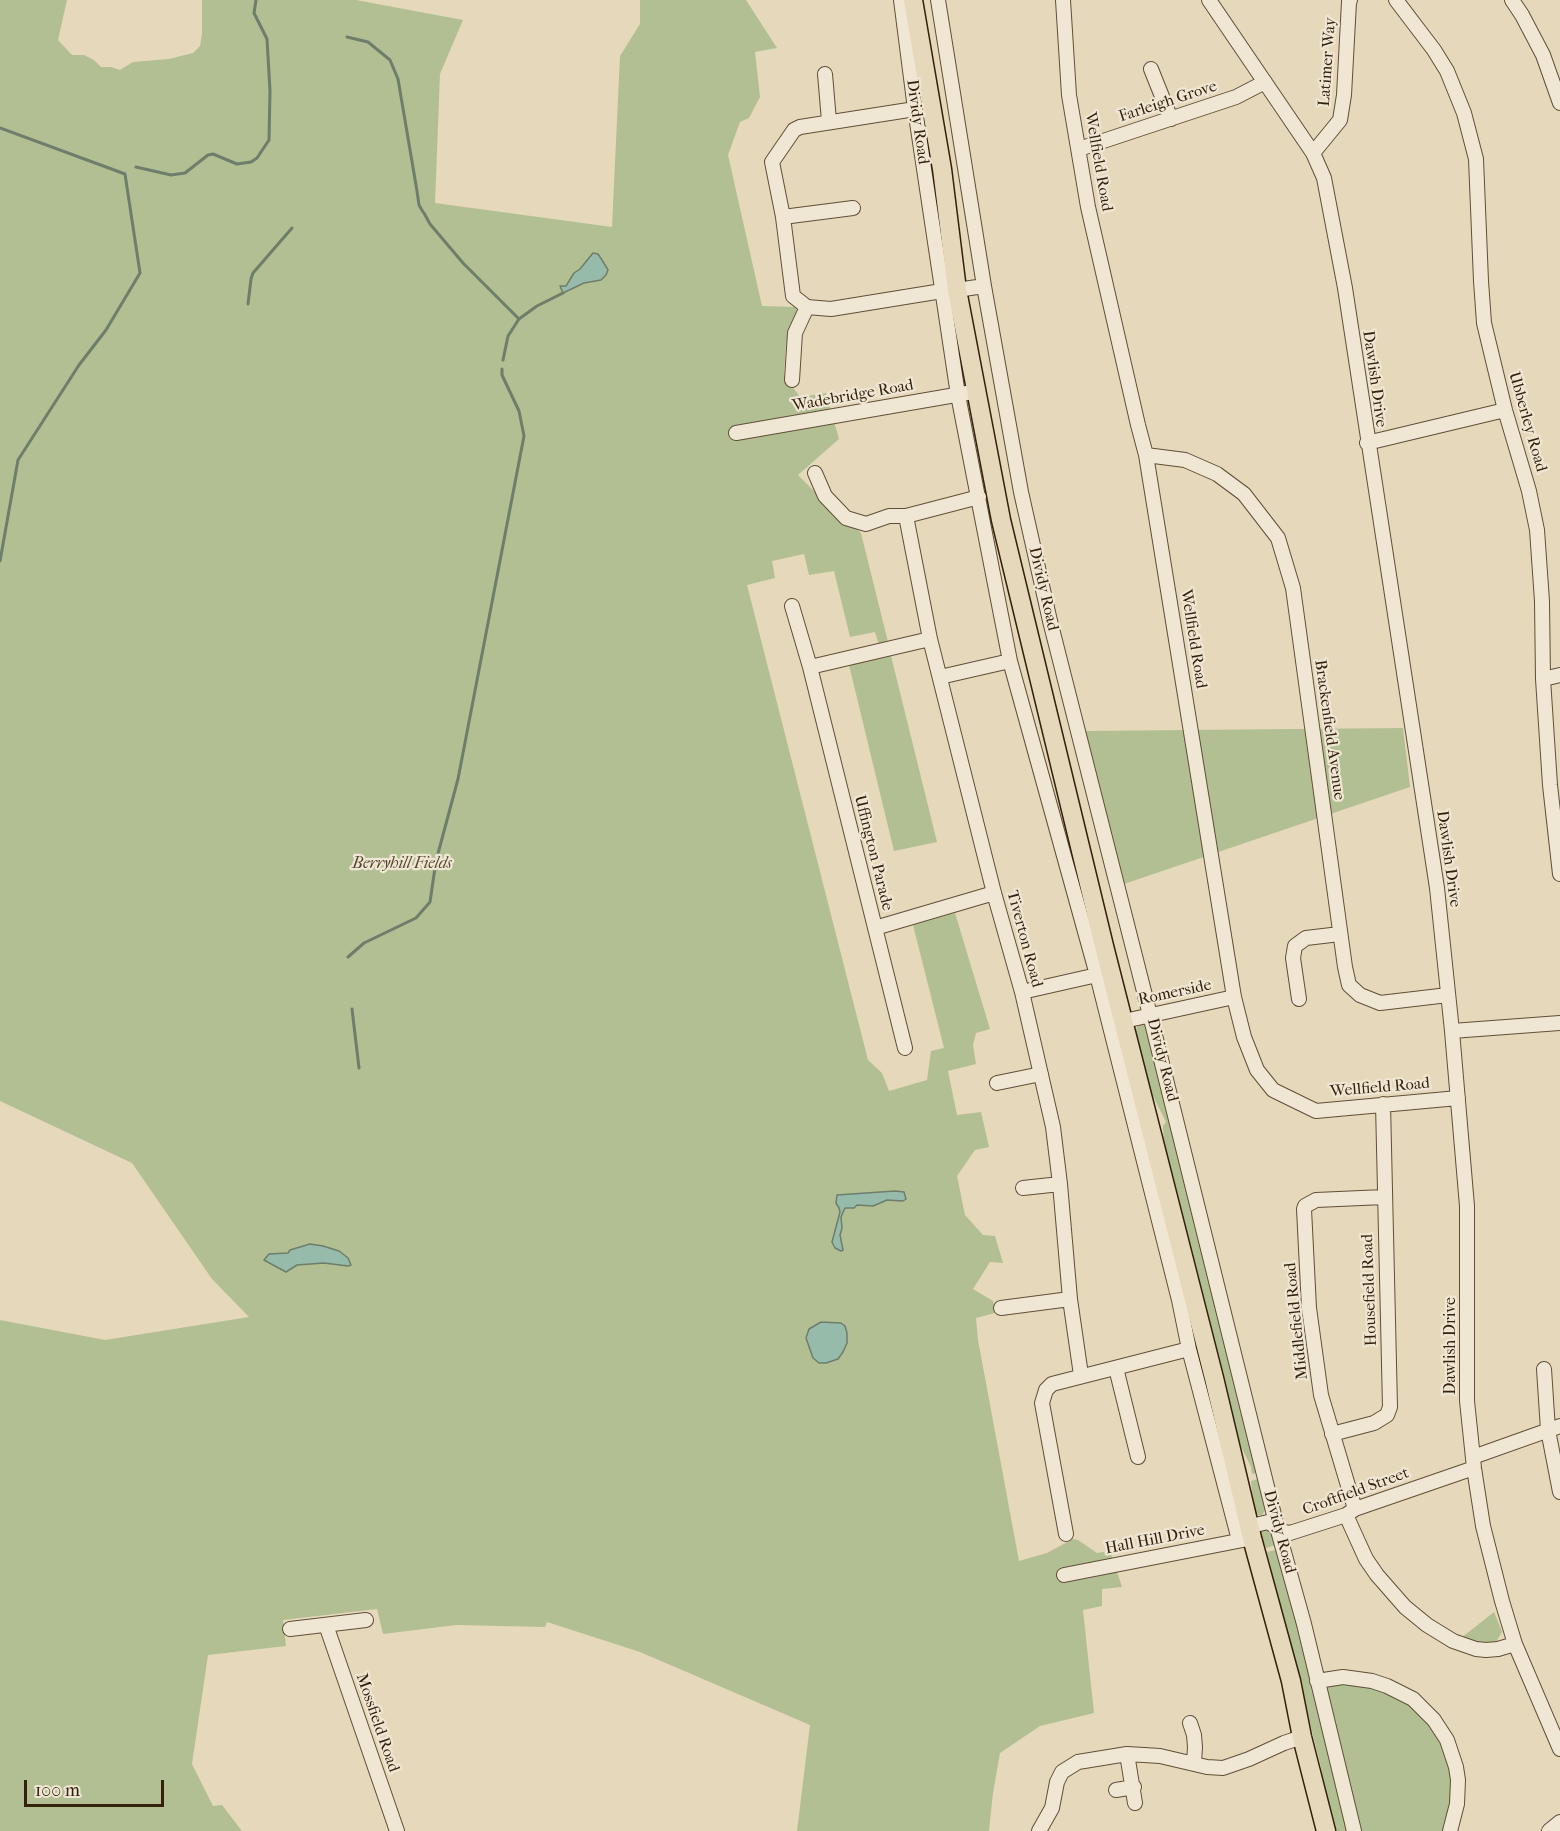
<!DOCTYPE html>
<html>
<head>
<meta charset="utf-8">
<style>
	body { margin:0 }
	#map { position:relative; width:1560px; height:1831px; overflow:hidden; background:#e6d8bb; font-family:"IM FELL French Canon",serif }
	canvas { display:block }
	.scale { position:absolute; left:24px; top:1780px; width:140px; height:27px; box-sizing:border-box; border:3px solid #33210b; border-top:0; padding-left:8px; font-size:18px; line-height:21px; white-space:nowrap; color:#33210b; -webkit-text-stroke:4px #efe6d3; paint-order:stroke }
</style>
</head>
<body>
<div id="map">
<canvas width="1560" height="1831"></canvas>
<div class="scale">100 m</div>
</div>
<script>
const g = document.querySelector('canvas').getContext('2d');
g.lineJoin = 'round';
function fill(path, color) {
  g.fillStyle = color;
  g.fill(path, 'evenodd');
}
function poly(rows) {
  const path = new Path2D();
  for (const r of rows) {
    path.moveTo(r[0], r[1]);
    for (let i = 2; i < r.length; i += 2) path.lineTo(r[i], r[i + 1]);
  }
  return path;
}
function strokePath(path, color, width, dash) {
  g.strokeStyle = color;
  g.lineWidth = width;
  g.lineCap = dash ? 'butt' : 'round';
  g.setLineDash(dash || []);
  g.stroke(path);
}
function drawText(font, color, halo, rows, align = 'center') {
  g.font = font + ' "IM FELL French Canon",serif';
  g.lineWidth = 4.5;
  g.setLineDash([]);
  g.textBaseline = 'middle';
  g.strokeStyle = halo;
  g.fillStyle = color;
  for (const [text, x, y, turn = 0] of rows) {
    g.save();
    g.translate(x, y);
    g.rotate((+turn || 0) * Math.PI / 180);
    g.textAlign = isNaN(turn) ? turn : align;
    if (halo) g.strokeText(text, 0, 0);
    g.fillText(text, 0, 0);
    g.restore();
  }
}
const green = poly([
	[0,0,67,0,58,40,72,55,84,55,94,60,101,67,111,67,120,70,133,62,169,59,193,53,200,46,202,34,202,0,356,0,463,20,440,74,435,203,612,227,620,56,640,24,640,0,746,0,777,48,755,52,760,97,749,118,740,122,728,155,762,306,796,307,799,319,786,343,784,375,800,397,826,393,839,439,798,475,827,504,861,533,888,642,879,645,875,632,850,637,834,571,809,575,804,554,772,561,775,578,747,585,868,1060,882,1073,889,1091,927,1080,931,1051,944,1048,913,925,955,913,990,1029,976,1033,973,1045,976,1064,948,1071,957,1115,981,1112,989,1147,975,1150,957,1176,965,1215,983,1235,995,1236,1003,1263,990,1262,973,1289,993,1301,995,1313,976,1318,978,1340,1019,1561,1047,1553,1073,1539,1078,1540,1097,1553,1110,1551,1122,1587,1102,1589,1102,1606,1083,1610,1094,1713,1040,1726,1000,1753,993,1793,989,1831,797,1831,810,1725,640,1652,547,1622,545,1627,456,1625,383,1634,377,1609,283,1620,286,1646,208,1655,192,1764,213,1806,222,1805,242,1831,0,1831,0,1320,105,1340,249,1317,212,1279,132,1163,0,1101],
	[891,656,937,842,894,851,849,665],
	[1403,728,1410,787,1121,885,1083,731],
	[1143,1024,1147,1024,1261,1472,1252,1474,1251,1467,1235,1434,1164,1153,1163,1126,1166,1122,1151,1092,1137,1042,1135,1031,1138,1026],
	[1261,1478,1266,1509,1262,1515,1258,1515,1254,1511,1251,1481],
	[1267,1528,1273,1532,1276,1545,1266,1548,1260,1532],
	[1279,1549,1314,1687,1348,1831,1333,1831,1324,1793,1321,1767,1267,1552],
	[1494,1612,1502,1632,1496,1642,1483,1644,1461,1638],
	[1317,1681,1372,1681,1434,1720,1458,1780,1447,1831,1353,1831]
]);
const water = poly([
	[593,253,598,254,602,260,608,270,606,275,601,280,584,283,563,293,560,286,566,286,574,273,580,269,593,253],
	[895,1191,904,1192,906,1199,903,1201,887,1200,873,1206,857,1205,854,1208,845,1208,841,1217,842,1228,840,1235,843,1250,841,1251,835,1248,832,1242,840,1212,839,1208,836,1203,837,1195,895,1191],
	[310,1244,323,1246,339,1251,348,1258,351,1265,348,1266,324,1263,297,1265,286,1272,264,1260,269,1254,288,1253,290,1250,310,1244],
	[821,1322,841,1323,845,1326,847,1333,847,1343,843,1352,838,1359,826,1363,819,1363,813,1358,806,1338,809,1329,821,1322]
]);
const stream = poly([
	[347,37,368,42,390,60,398,79,417,191,419,205,423,212],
	[0,128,125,174],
	[136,167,171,175,185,173,208,155,213,154,237,164,251,162,257,158,269,140,270,91,267,39,254,13,256,0],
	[424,213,430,224,463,263,519,319],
	[248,304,251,279,253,273,292,228],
	[503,360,508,336,519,319,537,306,563,293],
	[0,561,18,460,79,365,106,330,140,273,125,174],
	[348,957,364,943,416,918,430,902,436,861,458,779,524,436,519,411,502,375,502,369],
	[352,1009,359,1068]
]);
const minor = poly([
	[901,0,915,109,958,395,1010,661,1097,975,1179,1300,1189,1349,1239,1540],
	[938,0,984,286,1021,492,1050,621,1150,1015,1277,1527,1304,1624,1354,1831],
	[1063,0,1069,95,1088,207,1138,425,1146,455,1234,997,1244,1037,1257,1070,1273,1090,1316,1111,1458,1098],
	[1209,0,1313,153,1324,178,1345,288,1437,888,1452,1031,1467,1206,1467,1401,1474,1468,1483,1526,1502,1601,1515,1644,1560,1749],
	[1396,0,1434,50,1447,71,1464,113,1476,159,1481,281,1484,323,1505,410,1529,491,1537,530,1542,601,1543,679,1550,785,1560,874],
	[1512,0,1522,15,1543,55,1560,103],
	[1151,69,1171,119],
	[825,74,829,121],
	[915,109,800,127,794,130,772,162,783,217,793,296,807,307,831,309,942,291],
	[1079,149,1236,97,1265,82],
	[1313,153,1340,120,1344,95,1349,2,1350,0],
	[783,217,853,208],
	[957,290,984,286],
	[792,380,795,333,807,307],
	[736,433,967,393],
	[1367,443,1505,410],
	[1146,455,1185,460,1217,474,1244,494,1278,538,1293,588,1345,967,1349,985,1360,995,1380,1003,1448,995],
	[815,473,825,496,846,518,866,524,889,516,906,516,979,497],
	[906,516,930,639,994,893,1022,992,1053,1127,1060,1184,1070,1299,1081,1375],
	[792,606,810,667,905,1048],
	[810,667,930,639],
	[940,677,1010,661],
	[1543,679,1560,675],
	[875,928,994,893],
	[1022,992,1097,975],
	[1299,999,1293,958,1295,946,1306,938,1340,934],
	[1124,1021,1234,997],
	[1452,1031,1560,1023],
	[997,1083,1041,1074],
	[1023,1188,1060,1184],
	[1001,1308,1070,1299],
	[1116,1368,1138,1457],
	[1544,1369,1548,1430,1560,1492],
	[1332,1434,1374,1423,1387,1415,1390,1407,1383,1104],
	[1473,1457,1560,1426],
	[1355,1509,1321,1395,1309,1308,1304,1209,1305,1206,1316,1200,1384,1197],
	[1346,1515,1366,1559,1377,1575,1405,1607,1427,1625,1453,1641,1476,1649,1486,1650,1498,1649,1515,1644],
	[1251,1526,1268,1522,1284,1532,1290,1533,1346,1515,1355,1509,1474,1468],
	[1066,1534,1042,1403,1046,1390,1052,1384,1189,1349],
	[1064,1575,1248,1539],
	[326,1625,397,1831],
	[290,1629,366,1620],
	[1317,1681,1343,1677,1372,1681,1387,1686,1413,1699,1434,1720,1447,1740,1456,1767,1458,1780,1457,1804,1450,1831],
	[1190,1723,1194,1735,1195,1747,1194,1763],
	[1127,1754,1135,1803],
	[1116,1790,1134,1787],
	[1039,1831,1052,1808,1057,1782,1062,1772,1078,1762,1127,1754,1144,1755,1160,1756,1207,1767,1223,1768,1249,1759,1284,1743,1302,1737],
	[1549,1831,1560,1822]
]);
const major = poly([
	[913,0,942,169,957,290,1001,520,1104,946,1214,1378,1252,1538,1291,1681,1302,1737,1326,1831]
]);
const streetNames = [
	["Latimer Way",1328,62,-86],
	["Farleigh Grove",1168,102,-18],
	["Dividy Road",917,122,82],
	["Wellfield Road",1098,162,80],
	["Dawlish Drive",1374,379,82],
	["Wadebridge Road",853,396,-10],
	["Ubberley Road",1527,422,74],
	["Dividy Road",1043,589,77],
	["Wellfield Road",1193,639,81],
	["Brackenfield Avenue",1329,730,82],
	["Uffington Parade",873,853,76],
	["Dawlish Drive",1448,859,82],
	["Tiverton Road",1024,939,75],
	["Romerside",1175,993,-12],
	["Dividy Road",1162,1060,76],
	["Wellfield Road",1380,1088,-5],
	["Housefield Road",1370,1290,-92],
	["Middlefield Road",1297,1321,-96],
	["Dawlish Drive",1451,1346,-90],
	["Croftfield Street",1356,1492,-20],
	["Dividy Road",1279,1532,75],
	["Hall Hill Drive",1155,1540,-11],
	["Mossfield Road",377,1723,71]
];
const parkNames = [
	["Berryhill Fields",402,864]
];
fill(green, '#b2bf92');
fill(water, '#97bbab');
strokePath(water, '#6f7d6b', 1.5);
strokePath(stream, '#6f7d6b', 3);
strokePath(minor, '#604f37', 16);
strokePath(major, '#33210b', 21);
strokePath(minor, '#efe6d3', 14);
strokePath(major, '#e6d8bb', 18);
drawText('16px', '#33210b', '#efe6d3', streetNames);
drawText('italic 16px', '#53482d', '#efe6d3', parkNames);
</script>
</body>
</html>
